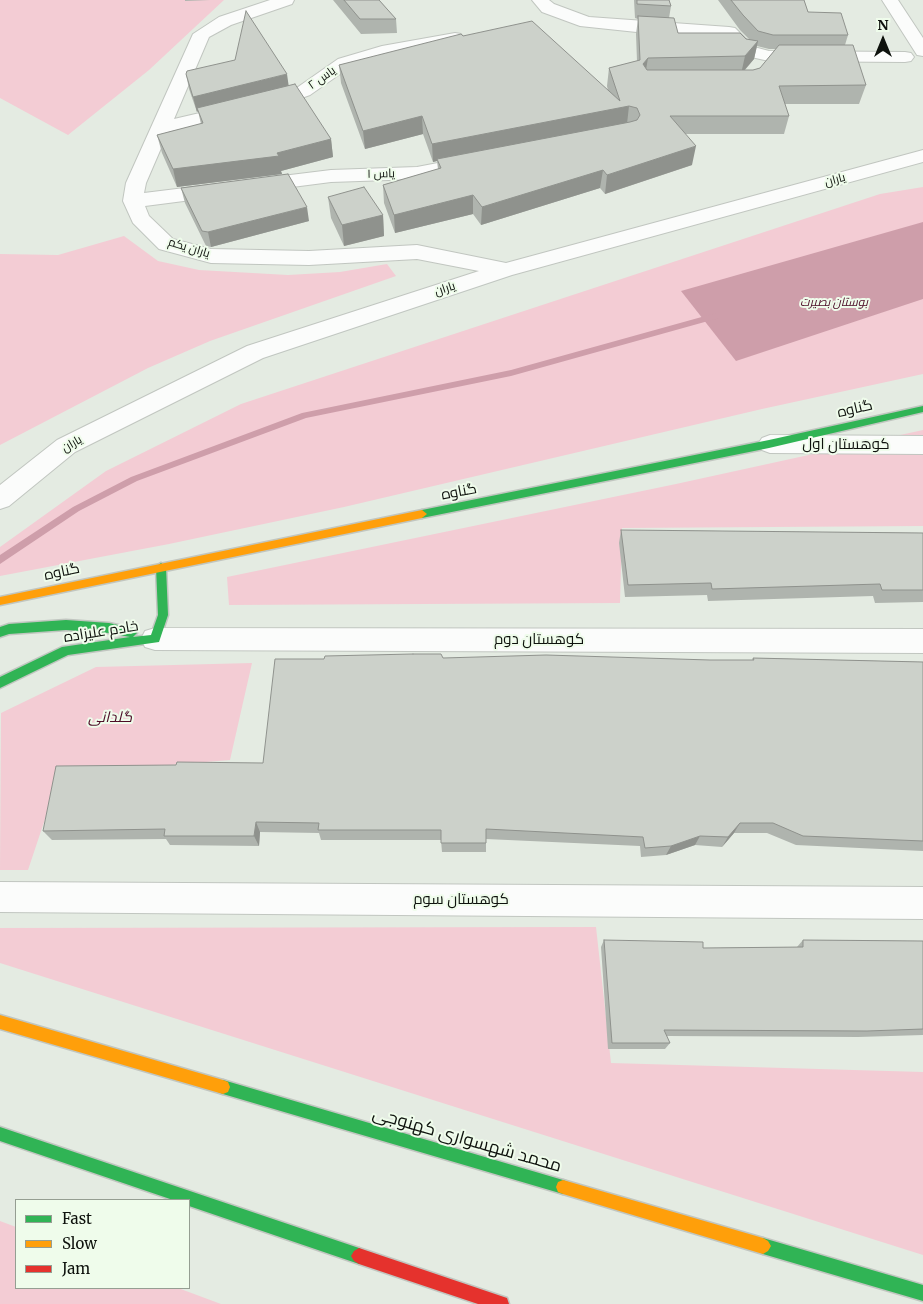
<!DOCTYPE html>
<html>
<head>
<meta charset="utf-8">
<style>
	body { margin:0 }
	#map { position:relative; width:923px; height:1304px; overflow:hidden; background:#e4ebe2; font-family:Merriweather,serif }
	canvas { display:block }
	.legend { position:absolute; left:15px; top:1199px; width:175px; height:90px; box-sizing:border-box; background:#effceb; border:1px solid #959e92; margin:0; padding:6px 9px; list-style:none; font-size:15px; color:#0e120d }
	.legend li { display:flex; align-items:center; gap:10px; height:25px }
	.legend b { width:25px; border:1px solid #959e92 }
	.north { position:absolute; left:858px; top:15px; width:50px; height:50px; -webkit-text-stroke:4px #effceb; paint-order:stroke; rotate:0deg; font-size:14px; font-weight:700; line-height:20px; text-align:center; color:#0e120d }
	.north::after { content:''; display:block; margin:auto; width:18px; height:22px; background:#0e120d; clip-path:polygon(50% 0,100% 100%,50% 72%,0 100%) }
</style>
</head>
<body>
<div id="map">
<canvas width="923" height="1304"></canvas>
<ul class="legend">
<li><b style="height:6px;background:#30b455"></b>Fast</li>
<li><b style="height:6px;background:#ff9f0a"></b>Slow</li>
<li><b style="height:6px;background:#e5322d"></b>Jam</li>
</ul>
<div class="north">N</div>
</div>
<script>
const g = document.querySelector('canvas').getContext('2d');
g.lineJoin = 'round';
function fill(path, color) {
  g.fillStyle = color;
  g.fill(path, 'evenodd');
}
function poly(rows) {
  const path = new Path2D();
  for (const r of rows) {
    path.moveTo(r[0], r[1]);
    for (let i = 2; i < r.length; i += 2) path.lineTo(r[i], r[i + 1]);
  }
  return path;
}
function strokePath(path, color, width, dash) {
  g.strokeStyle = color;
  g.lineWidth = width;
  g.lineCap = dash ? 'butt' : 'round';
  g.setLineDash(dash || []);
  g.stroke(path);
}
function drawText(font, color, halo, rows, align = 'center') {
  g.font = font + ' Merriweather,Cairo,serif';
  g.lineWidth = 4;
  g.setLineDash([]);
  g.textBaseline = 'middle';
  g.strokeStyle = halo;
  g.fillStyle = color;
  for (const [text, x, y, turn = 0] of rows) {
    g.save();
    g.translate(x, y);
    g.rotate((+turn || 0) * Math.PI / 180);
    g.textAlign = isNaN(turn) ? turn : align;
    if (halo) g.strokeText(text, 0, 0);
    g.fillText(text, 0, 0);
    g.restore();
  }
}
const green = poly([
	[0,0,224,0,149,70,68,135,0,98],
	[923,187,923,374,762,409,344,507,169,544,0,576,0,547,106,471,241,404,880,194],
	[124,236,158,261,199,270,288,275,340,272,387,264,396,276,210,341,148,368,0,445,0,254,58,255],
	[923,430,923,526,622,528,620,603,229,605,227,577,676,484],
	[252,663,230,760,60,774,28,870,0,870,1,713,96,667],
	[596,927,611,1063,923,1072,923,1255,0,963,0,928],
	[0,1221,16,1227,16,1288,178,1288,221,1304,0,1304]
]);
const water = poly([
	[923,222,923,299,736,361,681,291]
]);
const stream = poly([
	[716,313,720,316,719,318,511,376,306,418,137,481,79,511,0,564,0,555,73,507,131,477,302,413,511,370,716,313]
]);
const street = poly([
	[270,0,294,0,292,4,231,25,209,37,174,119,273,96,298,87,338,59,382,46,455,33,461,34,464,38,461,42,391,55,350,67,310,95,285,104,168,132,146,183,144,193,331,170,417,167,469,157,476,159,479,163,476,167,417,179,331,182,145,206,149,216,173,239,211,249,309,251,417,245,506,263,923,150,923,162,512,275,263,358,75,452,9,506,0,509,0,485,57,440,247,346,479,271,417,259,309,265,211,263,159,249,133,223,123,201,126,183,193,34,219,17,270,0],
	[532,0,549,0,554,4,589,17,729,27,735,28,754,47,769,51,905,52,911,53,914,57,911,61,905,62,769,61,742,55,724,37,646,33,580,26,542,12,532,0],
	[882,0,898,0,923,38,923,56,917,55,882,0],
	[770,435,923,436,923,454,770,453,762,450,758,444,762,438,770,435],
	[155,628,923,629,923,653,155,650,145,647,141,639,145,631,155,628],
	[0,882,923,887,923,919,0,912,0,882]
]);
const fast = poly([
	[923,406,923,412,769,448,422,518,417,514,422,510,769,440,923,406],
	[161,563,166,567,168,615,159,642,68,655,0,688,0,677,62,647,130,637,109,633,66,630,9,634,0,637,0,627,9,624,66,620,109,623,131,628,135,630,137,633,133,637,151,635,158,615,156,567,161,563],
	[223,1080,563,1180,568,1182,570,1187,568,1192,563,1194,223,1094,218,1092,216,1087,218,1082,223,1080],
	[0,1127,359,1248,364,1251,367,1256,364,1261,359,1264,189,1206,189,1200,173,1200,0,1141,0,1127],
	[763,1238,923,1285,923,1301,763,1254,758,1251,755,1246,758,1241,763,1238]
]);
const slow = poly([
	[422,510,427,514,422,518,0,605,0,597,422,510],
	[0,1015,223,1080,228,1082,230,1087,228,1092,223,1094,0,1029,0,1015],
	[563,1180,763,1238,768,1241,771,1246,768,1251,763,1254,563,1194,558,1192,556,1187,558,1182,563,1180]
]);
const jam = poly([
	[359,1248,501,1296,507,1298,509,1304,478,1304,359,1264,354,1261,351,1256,354,1251,359,1248]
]);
const wall = poly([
	[185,0,210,0,185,1],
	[333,0,379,0,396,19,397,33,361,34],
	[634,0,669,0,671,6,669,18,678,33,749,39,740,30,718,0,804,0,808,12,848,35,845,45,866,85,859,104,785,104,789,116,784,134,685,134,692,165,605,194,600,188,481,225,473,214,395,233,384,203,383,185,438,169,437,161,433,162,423,134,365,149,341,83,339,65,463,36,608,91,607,86,609,68,637,61,636,34,638,19,635,18],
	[757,46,769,49,776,49,760,68,753,70,745,70,754,59],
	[186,74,288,85,331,139,333,157,281,171,282,174,177,187,162,153,157,135,201,124,198,111,197,112,189,89],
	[181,188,309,221,211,247,206,246,185,203],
	[328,197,383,215,384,236,344,246,331,218],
	[621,530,923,533,923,602,875,603,873,596,708,601,707,595,625,597,619,543],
	[443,658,710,660,752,660,753,658,923,662,923,851,796,845,767,833,734,833,722,847,695,845,666,855,641,857,640,846,486,839,486,852,442,852,441,840,321,840,319,833,260,832,259,846,170,845,166,839,52,840,43,831,176,765,263,763,324,659],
	[604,940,703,948,797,947,803,940,923,941,923,1035,858,1037,667,1036,670,1043,665,1049,608,1049,601,947]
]);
const shadedWall = poly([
	[758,41,754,59,741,74,745,56],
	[648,58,645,76,643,64],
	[287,74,289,88,197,108,198,111,197,112,193,97],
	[629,106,627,124,437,159,437,161,433,162,432,144],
	[422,116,423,134,365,149,363,131],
	[331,139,333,157,281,171,282,174,177,187,173,169,277,153],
	[696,146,692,165,605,194,607,175],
	[603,170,600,188,481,225,482,207],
	[473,195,473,214,395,233,394,215],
	[307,207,309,221,211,247,208,232],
	[383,215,384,236,344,246,342,225],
	[256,822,260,832,259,846,254,836],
	[740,823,734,833,722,847,728,837],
	[700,836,695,845,666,855,671,846]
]);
const building = poly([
	[344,0,379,0,396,19,360,19,344,0],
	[637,0,669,0,671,6,637,4,637,0],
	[731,0,804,0,808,12,841,13,848,35,773,35,758,31,743,15,731,0],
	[246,11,287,74,193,97,186,74,187,71,235,60,246,11],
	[638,16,674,18,678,33,740,33,746,39,758,41,745,56,648,58,643,64,647,70,753,70,760,68,779,45,853,45,866,85,779,86,789,116,670,116,696,146,607,175,603,170,482,207,473,195,394,215,383,185,441,168,437,159,630,122,637,120,640,115,637,108,629,106,432,144,422,116,363,131,339,65,461,34,463,36,532,21,620,101,609,68,640,60,638,16],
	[295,84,331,139,277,153,279,156,173,169,157,135,203,123,197,108,295,84],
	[288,174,307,207,208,232,202,231,181,188,288,174],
	[364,187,383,215,342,225,328,197,364,187],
	[621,530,923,533,923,590,882,590,880,584,712,589,711,583,628,585,621,530],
	[413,654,441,654,443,658,546,655,710,660,754,660,753,658,923,662,923,841,803,836,773,823,740,823,728,837,700,836,671,846,645,848,643,837,486,829,486,843,441,843,441,830,318,830,319,823,256,822,254,836,164,836,165,829,43,831,56,766,176,765,177,762,263,763,275,659,324,659,325,656,413,654],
	[604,940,703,942,703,948,803,947,803,940,923,941,923,1029,867,1031,664,1030,670,1043,612,1043,604,940]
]);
const farStreetnames = [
	["یاس ۲",322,78,-35],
	["یاس ۱",381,174,-1],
	["یاران",835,180,-15],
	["یاران یکم",189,248,17],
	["یاران",445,289,-18],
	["یاران",72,444,-30]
];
const farParknames = [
	["بوستان بصیرت",834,303]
];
const streetNames = [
	["گناوه",855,409,-13],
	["کوهستان اول",846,445],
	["گناوه",459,492,-11],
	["گناوه",62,572,-12],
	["خادم علیزاده",101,632,-9],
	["کوهستان دوم",539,640],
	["کوهستان سوم",461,900]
];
const parkNames = [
	["گلدانی",110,718]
];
const nearStreetnames = [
	["محمد شهسواری کهنوجی",467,1140,16]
];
fill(green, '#f3ccd4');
fill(water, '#ce9eaa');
fill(stream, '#ce9eaa');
strokePath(street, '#c1c6c0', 2);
strokePath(fast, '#c1c6c0', 3);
strokePath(slow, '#c1c6c0', 3);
strokePath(jam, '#c1c6c0', 3);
fill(street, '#fbfcfb');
fill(fast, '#30b455');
fill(slow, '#ff9f0a');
fill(jam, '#e5322d');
fill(wall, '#afb4ae');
fill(shadedWall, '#8f928d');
fill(building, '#ccd1ca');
strokePath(building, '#8f928d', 1);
drawText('12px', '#0e120d', '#effceb', farStreetnames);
drawText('italic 12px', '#4c0b26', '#effceb', farParknames);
drawText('15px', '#0e120d', '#effceb', streetNames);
drawText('italic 15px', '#4c0b26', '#effceb', parkNames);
drawText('18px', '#0e120d', '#effceb', nearStreetnames);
</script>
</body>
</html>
